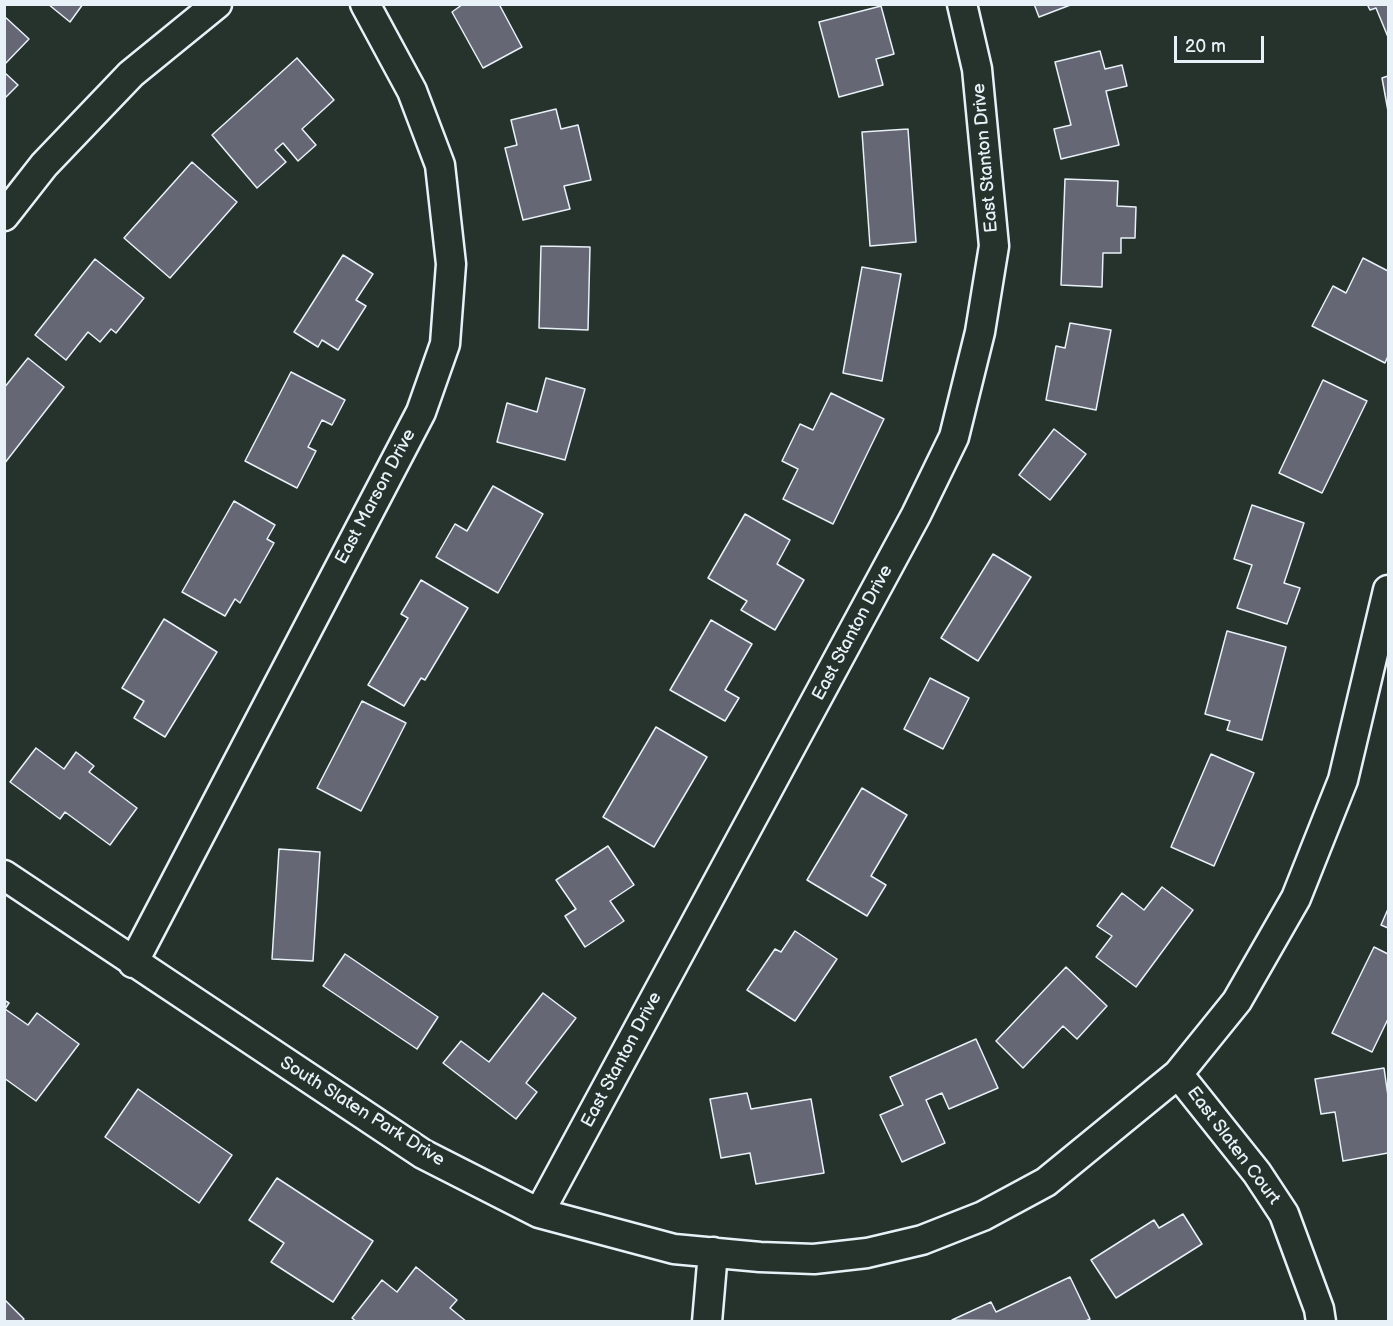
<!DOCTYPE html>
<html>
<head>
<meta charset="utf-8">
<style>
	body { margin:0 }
	#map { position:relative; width:1393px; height:1326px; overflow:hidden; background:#26332d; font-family:"Balsamiq Sans",sans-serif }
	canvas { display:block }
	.frame { position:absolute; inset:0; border:6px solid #e8f1f8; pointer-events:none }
	.scale { position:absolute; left:1174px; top:36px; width:90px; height:27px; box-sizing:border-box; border:3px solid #e8f1f8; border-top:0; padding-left:8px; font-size:18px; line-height:21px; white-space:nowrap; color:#e8f1f8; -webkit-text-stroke:4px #26332d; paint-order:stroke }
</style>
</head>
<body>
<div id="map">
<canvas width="1393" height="1326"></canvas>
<div class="frame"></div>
<div class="scale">20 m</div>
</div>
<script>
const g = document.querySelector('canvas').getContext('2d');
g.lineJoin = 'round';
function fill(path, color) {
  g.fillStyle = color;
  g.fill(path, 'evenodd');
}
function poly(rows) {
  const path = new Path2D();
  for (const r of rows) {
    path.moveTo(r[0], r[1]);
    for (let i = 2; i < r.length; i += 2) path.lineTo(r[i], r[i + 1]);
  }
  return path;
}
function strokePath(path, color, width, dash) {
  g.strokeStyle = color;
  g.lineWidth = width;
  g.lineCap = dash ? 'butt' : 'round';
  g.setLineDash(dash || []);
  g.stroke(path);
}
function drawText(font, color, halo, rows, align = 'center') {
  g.font = font + ' "Balsamiq Sans",sans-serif';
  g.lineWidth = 6;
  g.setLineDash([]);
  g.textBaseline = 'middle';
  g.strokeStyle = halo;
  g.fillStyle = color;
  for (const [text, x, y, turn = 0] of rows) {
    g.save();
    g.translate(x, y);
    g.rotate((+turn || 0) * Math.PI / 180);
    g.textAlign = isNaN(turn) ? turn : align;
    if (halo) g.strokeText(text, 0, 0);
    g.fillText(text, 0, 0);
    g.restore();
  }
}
const building = poly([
	[48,4,83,4,70,22,48,4],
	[463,4,499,4,522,47,483,68,452,12,463,4],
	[1034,4,1073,4,1039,17,1034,4],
	[1367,4,1388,4,1388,37,1376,8,1370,10,1367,4],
	[881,6,894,54,876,59,883,85,839,97,819,22,881,6],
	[4,16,29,39,4,65,4,16],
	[1100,51,1105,69,1122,65,1127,86,1106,91,1119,145,1061,159,1054,129,1071,125,1055,62,1100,51],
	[297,58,334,100,302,129,316,145,298,161,283,143,275,150,286,162,257,188,212,135,297,58],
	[4,72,18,85,4,99,4,72],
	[1388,76,1388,111,1382,78,1388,76],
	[556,109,561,129,578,125,591,180,564,186,570,209,523,220,505,148,517,145,511,120,556,109],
	[908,129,916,242,870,246,862,132,908,129],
	[192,162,237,202,170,278,124,238,192,162],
	[1065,179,1118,181,1117,206,1136,207,1135,238,1121,238,1121,253,1103,253,1102,287,1061,285,1065,179],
	[541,246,590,247,588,330,539,328,541,246],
	[343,255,373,274,356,300,366,306,338,350,322,340,318,347,294,332,343,255],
	[1363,258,1388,271,1388,356,1385,363,1312,326,1333,286,1346,293,1363,258],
	[95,259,144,298,116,333,111,329,100,342,88,332,66,360,35,335,95,259],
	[862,267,901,274,882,381,843,373,862,267],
	[1070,323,1111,330,1096,410,1046,400,1056,346,1065,348,1070,323],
	[28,358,64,387,4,464,4,388,28,358],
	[291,372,345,400,332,425,322,420,308,447,316,451,297,488,245,461,291,372],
	[546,378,585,389,565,460,497,442,507,403,537,412,546,378],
	[1323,380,1367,401,1322,493,1279,473,1323,380],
	[831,393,884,419,833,524,783,499,798,469,782,461,800,424,813,430,831,393],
	[1054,429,1086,454,1050,500,1019,475,1054,429],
	[493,486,543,514,498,593,436,557,455,524,467,531,493,486],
	[234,501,275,525,267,539,274,543,240,603,235,599,225,616,182,592,234,501],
	[1252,505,1304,523,1284,583,1300,588,1287,624,1237,608,1252,565,1234,559,1252,505],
	[745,514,790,540,777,564,804,580,775,630,741,610,747,601,708,578,745,514],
	[993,554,1031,577,978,661,941,638,993,554],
	[421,580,468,608,425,680,421,678,404,706,368,685,408,618,401,614,421,580],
	[164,619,217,652,165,737,134,718,144,701,122,688,164,619],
	[711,620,752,644,725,690,739,698,725,721,670,690,711,620],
	[1227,631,1286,647,1262,740,1227,730,1230,721,1205,714,1227,631],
	[930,678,969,698,943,749,904,729,930,678],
	[362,701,406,723,361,811,317,788,362,701],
	[656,727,707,757,654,847,603,817,656,727],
	[36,748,64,769,76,752,94,766,89,772,137,808,110,845,65,812,60,819,10,782,36,748],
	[1211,754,1254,773,1214,866,1171,847,1211,754],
	[862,788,907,815,871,876,886,885,867,916,807,880,862,788],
	[608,846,634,885,610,901,624,921,585,947,565,916,576,909,556,880,608,846],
	[279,849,320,852,313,961,272,959,279,849],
	[1162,887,1193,910,1136,987,1096,957,1112,936,1097,926,1122,893,1144,910,1162,887],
	[1388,909,1388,928,1381,925,1388,909],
	[795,931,837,959,795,1021,747,990,775,949,781,952,795,931],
	[1374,947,1388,954,1388,1019,1372,1052,1332,1033,1374,947],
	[345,954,438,1017,417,1049,323,986,345,954],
	[1066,967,1107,1006,1077,1039,1063,1026,1023,1068,996,1041,1066,967],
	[543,993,576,1018,526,1083,537,1092,516,1119,443,1063,461,1041,489,1062,543,993],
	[4,1000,9,1003,5,1009,28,1025,37,1013,79,1044,36,1101,4,1078,4,1000],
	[976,1039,998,1088,949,1109,942,1093,926,1100,945,1143,902,1162,880,1115,903,1105,890,1077,976,1039],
	[1384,1068,1388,1096,1388,1153,1343,1161,1335,1112,1321,1114,1315,1079,1384,1068],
	[138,1089,232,1155,199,1203,105,1137,138,1089],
	[747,1093,751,1109,811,1099,824,1173,756,1184,750,1153,721,1158,710,1099,747,1093],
	[277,1178,373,1241,333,1302,271,1262,284,1243,249,1220,277,1178],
	[1183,1214,1202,1244,1116,1298,1091,1260,1154,1220,1159,1228,1183,1214],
	[416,1267,457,1300,450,1308,467,1322,357,1322,352,1318,382,1280,397,1292,416,1267],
	[1070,1277,1090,1319,1084,1322,952,1320,991,1302,996,1312,1070,1277],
	[4,1299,24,1319,21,1322,4,1322,4,1299]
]);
const street = poly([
	[4,216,44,165,131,74,217,4],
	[4,875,423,1154,539,1213,674,1249,760,1257,814,1259,867,1253,922,1240,983,1216,1046,1182,1178,1074,1237,1001,1296,898,1343,780,1388,590],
	[133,963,421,412,445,344,451,264,440,165,412,91,365,4],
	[1178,1074,1257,1173,1284,1214,1319,1309,1321,1322],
	[539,1213,916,515,954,437,980,332,994,246,977,69,962,4],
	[707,1322,713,1252]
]);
const streetNames = [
	["East Stanton Drive",986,158,-95],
	["East Marson Drive",376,497,-62],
	["East Stanton Drive",853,633,-62],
	["East Stanton Drive",622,1060,-62],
	["South Slaten Park Drive",362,1112,32],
	["East Slaten Court",1233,1146,53]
];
fill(building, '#666774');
strokePath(building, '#e8f1f8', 1.5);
strokePath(street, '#e8f1f8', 33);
strokePath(street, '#26332d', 28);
drawText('18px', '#e8f1f8', '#26332d', streetNames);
</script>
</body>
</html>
